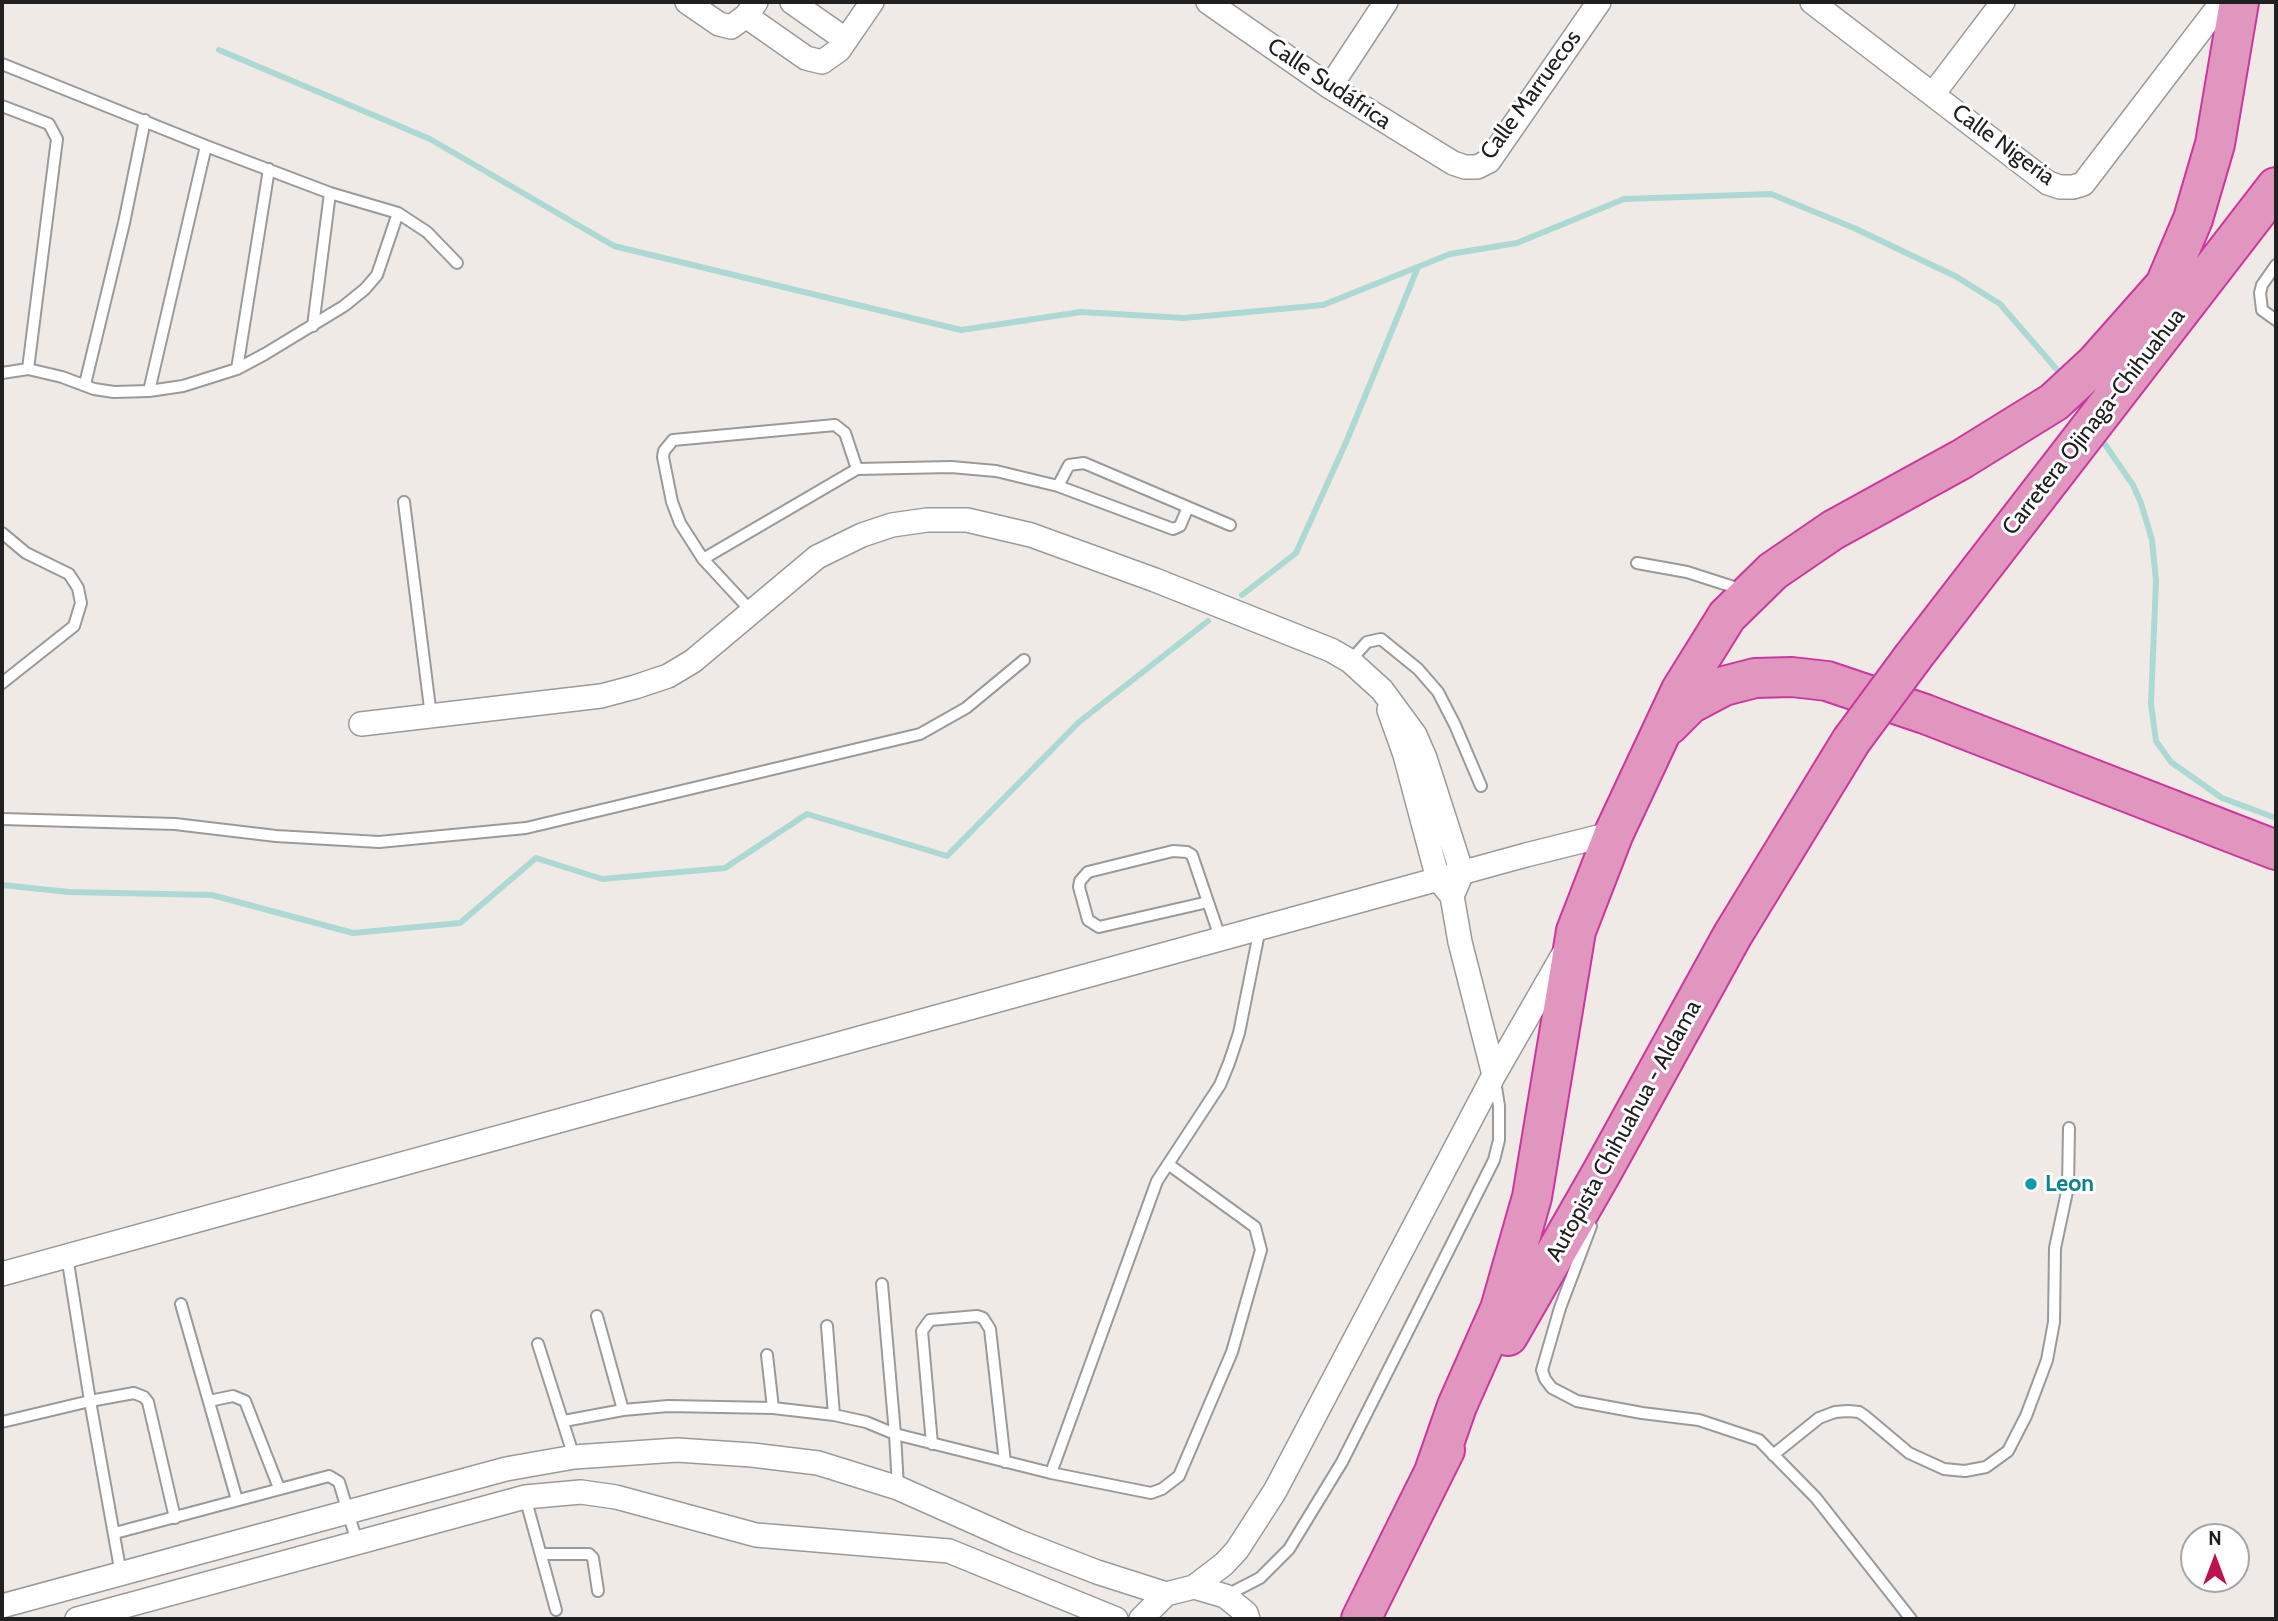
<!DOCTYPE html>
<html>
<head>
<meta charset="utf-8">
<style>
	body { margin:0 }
	#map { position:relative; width:2278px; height:1621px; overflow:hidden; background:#f0eae7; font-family:Cabin,sans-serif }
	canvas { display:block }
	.frame { position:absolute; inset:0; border:4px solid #202020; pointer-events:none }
	.north { position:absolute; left:2180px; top:1523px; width:70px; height:70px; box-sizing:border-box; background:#fff; border:2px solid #a6a6a6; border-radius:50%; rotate:0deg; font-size:19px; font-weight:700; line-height:28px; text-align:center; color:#202020 }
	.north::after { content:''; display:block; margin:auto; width:24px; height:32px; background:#be124e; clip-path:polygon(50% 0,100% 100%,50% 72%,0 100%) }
</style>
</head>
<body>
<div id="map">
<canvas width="2278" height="1621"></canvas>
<div class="frame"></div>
<div class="north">N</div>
</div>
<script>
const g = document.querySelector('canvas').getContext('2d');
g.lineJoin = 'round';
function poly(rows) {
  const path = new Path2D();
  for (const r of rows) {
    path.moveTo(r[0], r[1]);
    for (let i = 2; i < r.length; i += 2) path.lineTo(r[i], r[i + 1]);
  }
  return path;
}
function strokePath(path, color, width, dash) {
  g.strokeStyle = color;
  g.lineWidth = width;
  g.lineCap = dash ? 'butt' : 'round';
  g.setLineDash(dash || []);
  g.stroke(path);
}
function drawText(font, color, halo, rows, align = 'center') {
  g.font = font + ' Cabin,sans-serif';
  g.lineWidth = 6;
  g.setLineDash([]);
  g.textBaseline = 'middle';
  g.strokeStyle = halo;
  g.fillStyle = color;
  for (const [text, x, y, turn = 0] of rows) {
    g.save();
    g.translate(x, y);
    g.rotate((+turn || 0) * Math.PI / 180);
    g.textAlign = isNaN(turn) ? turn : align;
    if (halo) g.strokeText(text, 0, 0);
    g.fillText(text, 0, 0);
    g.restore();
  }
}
const stream = poly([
	[219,50,430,139,614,246,961,330,1081,312,1184,318,1323,305,1450,254,1517,243,1624,199,1771,194,1854,228,1957,277,2000,304,2059,372],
	[2104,443,2133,485,2141,503,2152,540,2156,581,2151,704,2156,741,2171,762,2222,798,2276,818],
	[1242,595,1296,553,1347,440,1418,267],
	[2,885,69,892,212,895,353,933,460,923,536,858,602,879,725,868,807,814,947,856,1079,722,1208,621]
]);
const lane = poly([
	[2,64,206,146,330,193,398,213,377,275,365,289,344,306,265,354,237,369,183,386,149,391,114,392,94,389,62,377,28,369,57,139,49,124,2,106],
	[398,213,427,232,457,263],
	[2276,265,2262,285,2260,293,2262,310,2276,320],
	[313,326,330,193],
	[237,369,269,169],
	[2,373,28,369],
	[85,384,124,223,145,120],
	[149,391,206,146],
	[1058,486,1173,529,1180,526,1188,507],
	[404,502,431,716],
	[2,533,26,553,69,574,78,588,81,603,74,626,2,683],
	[703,559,857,469],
	[1637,563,1687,572,1743,590],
	[752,612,703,559,680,523,672,502,663,457,664,451,673,440,835,425,845,433,857,469,951,467,996,471,1058,486,1069,465,1084,463,1230,525],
	[1350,661,1367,642,1381,639,1418,669,1438,692,1455,725,1481,786],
	[2,819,175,824,276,836,379,842,526,828,920,734,966,708,1024,660],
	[1208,902,1099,927,1088,920,1079,887,1080,881,1088,872,1173,851,1187,852,1192,855,1208,902,1221,940],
	[1591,1226,1560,1308,1542,1370,1545,1379,1552,1388,1577,1401,1642,1413,1699,1420,1759,1440,1816,1498,1911,1619],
	[882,1284,895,1434,1051,1473,1151,1493,1162,1489,1179,1476,1232,1352,1261,1250,1255,1227,1168,1164],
	[181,1304,237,1500],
	[597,1316,623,1410],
	[827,1326,834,1415],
	[538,1344,574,1457],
	[767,1355,773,1408],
	[209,1401,233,1396,245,1401,279,1488],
	[564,1421,623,1410,668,1406,773,1408,834,1415,866,1422,895,1434,898,1487],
	[2,1422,90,1401,67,1256],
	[932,1444,922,1331,930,1320,977,1316,983,1318,990,1329,1005,1462],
	[1773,1455,1819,1418,1835,1412,1848,1411,1859,1412,1865,1416,1909,1453,1944,1469,1965,1471,1986,1467,2008,1451,2026,1416,2047,1360,2054,1322,2055,1248,2068,1187,2069,1128],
	[1051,1473,1157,1181,1220,1085,1229,1063,1239,1033,1260,928],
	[525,1497,556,1610],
	[115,1533,329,1476,339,1482,357,1542],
	[542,1554,589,1554,593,1558,598,1591],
	[121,1574,90,1401,134,1393,144,1397,148,1402,175,1518],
	[1225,1596,1260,1578,1289,1549,1342,1462,1494,1160,1499,1140,1499,1106,1495,1081]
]);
const street = poly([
	[687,2,719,24,731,27,746,16,756,2],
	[792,2,846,40],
	[1208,2,1330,87,1453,163,1465,167,1477,167,1489,161,1599,2],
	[1812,2,2048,183,2060,187,2073,187,2083,184,2222,2],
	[746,16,806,58,822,62,839,50,872,2],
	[1330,87,1386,2],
	[1933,94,2003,2],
	[1389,710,1405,755,1438,879,1452,896,1460,942,1494,1075],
	[361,724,601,696,635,687,668,676,693,661,817,557,862,535,892,525,927,520,967,520,1031,535,1155,580,1331,650,1350,661,1382,690,1415,735,1425,758,1462,873,1452,896],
	[2,1274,1526,855,1614,833],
	[1194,1587,1224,1564,1237,1550,1275,1491,1494,1075,1563,955],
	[2,1606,506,1469,574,1457,677,1450,752,1455,818,1463,898,1488,1017,1541,1097,1572,1166,1594],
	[77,1619,525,1497,581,1492,616,1497,756,1535,949,1551,1116,1619],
	[1141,1619,1166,1594,1194,1587,1225,1596,1246,1613,1248,1619]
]);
const highway = poly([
	[1913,657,2276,187],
	[1669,725,1690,704,1724,686,1755,678,1792,677,1827,681,1925,714,2276,850],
	[1508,1336,1602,1172,1732,936,1851,741],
	[1434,1472,1457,1406,1500,1309,1532,1197,1576,931,1614,833,1681,690,1727,616,1773,571,1833,530,1962,459,2054,402,2095,364,2165,285,2193,219,2215,144,2239,2],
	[1361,1619,1445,1450]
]);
const highwayBridge = poly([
	[1851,741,1913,657]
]);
const markers = [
	[2031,1184,7,"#0f9aa8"]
];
const streetNames = [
	["Calle Sudáfrica",1329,84,34],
	["Calle Marruecos",1531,95,-54],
	["Calle Nigeria",2003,145,36],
	["Carretera Ojinaga-Chihuahua",2094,422,-52],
	["Autopista Chihuahua - Aldama",1624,1131,-61]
];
const cultureNames = [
	["Leon",2045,1184]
];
strokePath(stream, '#acd9d4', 6);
strokePath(lane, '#9a9a9a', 14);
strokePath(street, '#9a9a9a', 26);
strokePath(highway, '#cc369e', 42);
strokePath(lane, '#fff', 10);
strokePath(street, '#fff', 23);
strokePath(highway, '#e096be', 38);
strokePath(highwayBridge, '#cc369e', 42, []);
strokePath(highwayBridge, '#e096be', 38);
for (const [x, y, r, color] of markers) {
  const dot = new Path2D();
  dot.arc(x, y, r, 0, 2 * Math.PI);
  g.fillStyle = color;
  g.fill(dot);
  strokePath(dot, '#fff', 2.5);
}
drawText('23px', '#202020', '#fff', streetNames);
drawText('bold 23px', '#0d838f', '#fff', cultureNames, 'left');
</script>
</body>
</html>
